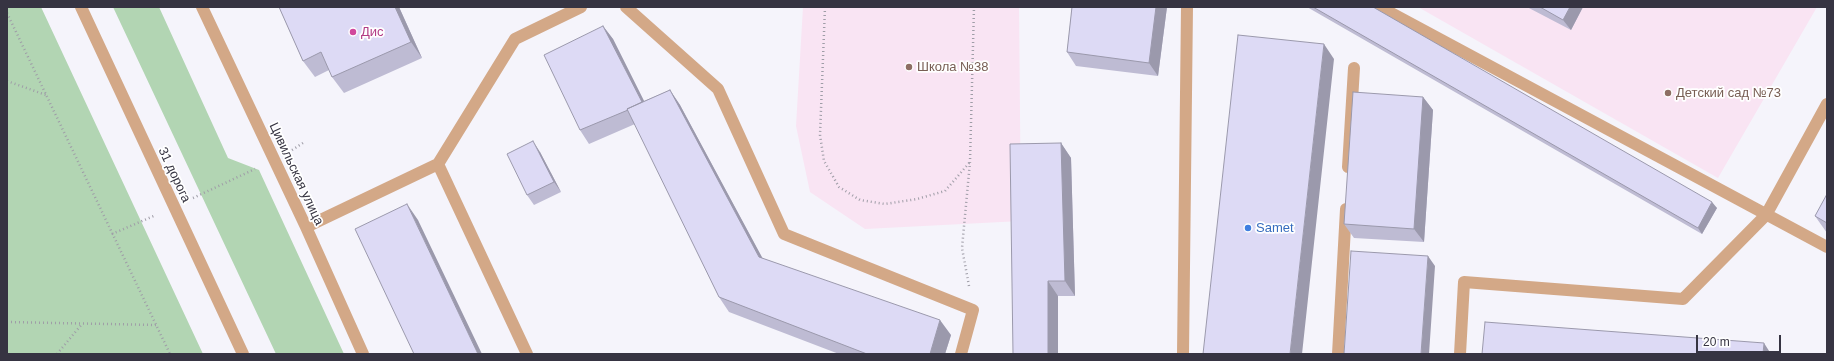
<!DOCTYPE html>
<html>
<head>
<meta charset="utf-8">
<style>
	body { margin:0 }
	#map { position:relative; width:1834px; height:361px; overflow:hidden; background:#f5f4fb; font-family:Arial,sans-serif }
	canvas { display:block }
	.frame { position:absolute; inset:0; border:8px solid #363442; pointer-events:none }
	.scale { position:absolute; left:1696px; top:335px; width:85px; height:18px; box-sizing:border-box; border:2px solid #363442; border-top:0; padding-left:5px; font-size:12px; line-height:14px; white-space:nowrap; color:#363442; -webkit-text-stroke:3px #fff; paint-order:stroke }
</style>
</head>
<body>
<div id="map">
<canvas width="1834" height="361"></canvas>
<div class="frame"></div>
<div class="scale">20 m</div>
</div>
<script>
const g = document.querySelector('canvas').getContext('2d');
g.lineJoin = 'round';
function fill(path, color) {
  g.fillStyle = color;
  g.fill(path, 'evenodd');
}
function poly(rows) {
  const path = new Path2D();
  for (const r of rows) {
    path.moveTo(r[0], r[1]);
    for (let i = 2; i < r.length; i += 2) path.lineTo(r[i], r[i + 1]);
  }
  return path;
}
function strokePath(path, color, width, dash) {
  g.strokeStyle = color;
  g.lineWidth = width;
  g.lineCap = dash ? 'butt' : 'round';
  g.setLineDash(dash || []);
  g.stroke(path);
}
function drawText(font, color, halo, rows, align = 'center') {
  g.font = font + ' Arial,sans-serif';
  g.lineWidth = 3.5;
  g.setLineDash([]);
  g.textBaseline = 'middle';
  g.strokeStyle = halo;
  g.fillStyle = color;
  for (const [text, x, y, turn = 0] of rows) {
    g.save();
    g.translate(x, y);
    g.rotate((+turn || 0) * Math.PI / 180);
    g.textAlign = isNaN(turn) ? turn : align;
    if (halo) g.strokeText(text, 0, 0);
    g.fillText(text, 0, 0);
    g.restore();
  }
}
const education = poly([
	[803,7,1019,7,1021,221,865,229,810,192,796,126],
	[1418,7,1817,7,1718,178]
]);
const green = poly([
	[7,7,41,7,203,354,7,354],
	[113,7,159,7,228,158,259,170,344,354,276,354]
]);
const path = poly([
	[825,7,820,135,824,161,839,187,860,200,885,204,917,199,945,191,970,162],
	[7,13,170,354],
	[7,81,46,95],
	[292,150,303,143],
	[193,198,255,169],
	[112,234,156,215],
	[969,286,962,248,970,162,974,7],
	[7,322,156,325],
	[57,354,82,324]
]);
const minor = poly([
	[81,7,243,354],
	[202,7,306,227,363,354],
	[626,7,718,89,784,234,973,310,961,354],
	[1380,7,1827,247],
	[438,164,515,39,581,7],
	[1348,167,1354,68],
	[306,227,438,164,527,354],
	[1183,354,1187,7],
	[1338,354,1346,209],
	[1460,354,1464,282,1683,299,1766,215,1827,104]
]);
const wall = poly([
	[279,7,399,7,422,58,344,93,332,77,329,70,315,77,303,61],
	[1072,7,1167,7,1158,76,1076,66,1067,52],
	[1307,7,1373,7,1717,208,1702,234],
	[1527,7,1583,7,1571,30],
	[603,26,613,39,644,101,670,90,680,105,762,258,951,335,945,354,839,354,729,312,719,297,635,124,589,144,580,130],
	[1423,97,1433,110,1424,242,1354,238,1344,224],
	[1061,143,1071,158,1075,296,1058,296,1058,354,1013,354],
	[540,152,561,192,534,205,527,195],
	[1827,194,1827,233,1815,216]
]);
const shadedWall = poly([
	[395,7,399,7,422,58,411,42],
	[1156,7,1167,7,1158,76,1149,63],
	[1570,7,1583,7,1571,30,1563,20],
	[603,26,613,39,652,117,643,104],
	[1324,44,1334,59,1302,354,1290,354],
	[670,90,680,105,770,272,759,257],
	[1423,97,1433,110,1424,242,1414,229],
	[533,141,540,152,561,192,554,182],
	[1061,143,1071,158,1075,296,1065,281],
	[1712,202,1717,208,1702,234,1698,228],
	[407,204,418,220,482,354,478,354],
	[1428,256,1435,266,1429,354,1421,354],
	[1048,281,1058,296,1058,354,1048,354],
	[940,320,951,335,945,354,930,354],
	[1764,343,1771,354,1763,354]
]);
const building = poly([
	[279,7,395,7,411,42,332,77,321,52,303,61,279,7],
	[1072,7,1156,7,1149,63,1067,52,1072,7],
	[1313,7,1373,7,1712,202,1698,228,1313,7],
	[1540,7,1570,7,1563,20,1540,7],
	[603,26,642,102,627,109,628,110,580,130,544,55,603,26],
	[1238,35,1324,44,1290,354,1203,354,1238,35],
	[670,90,759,257,940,320,930,354,867,354,719,297,627,109,670,90],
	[1353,92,1423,97,1414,229,1344,224,1353,92],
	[533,141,554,182,527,195,507,154,533,141],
	[1061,143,1065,281,1048,281,1048,354,1013,354,1010,144,1061,143],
	[1827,194,1827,223,1815,216,1827,194],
	[407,204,478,354,414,354,355,229,407,204],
	[1351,251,1428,256,1421,354,1344,354,1351,251],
	[1485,322,1764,343,1763,354,1482,354,1485,322]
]);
const markers = [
	[353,32,4,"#d1479c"],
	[909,67,4,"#8d6e63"],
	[1668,93,4,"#8d6e63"],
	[1248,228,4,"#3f7fe0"]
];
const hotelNames = [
	["Дис",361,32]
];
const educationNames = [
	["Школа №38",917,67],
	["Детский сад №73",1676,93]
];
const streetNames = [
	["Цивильская улица",296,174,65],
	["31 дорога",174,175,65]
];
const shopNames = [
	["Samet",1256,228]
];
fill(education, '#f9e4f3');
fill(green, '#b2d5b3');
strokePath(path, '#9f9da7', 2.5, [1, 3]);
strokePath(minor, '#d3a887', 12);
fill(wall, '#bebbd3');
fill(shadedWall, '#9b99ac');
fill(building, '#dddaf5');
strokePath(building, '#9b99ac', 1);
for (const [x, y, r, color] of markers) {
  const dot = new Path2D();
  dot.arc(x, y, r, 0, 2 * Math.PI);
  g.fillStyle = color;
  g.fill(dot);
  strokePath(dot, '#fff', 1.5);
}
drawText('13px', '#b23c85', '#fff', hotelNames, 'left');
drawText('13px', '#785e54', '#fff', educationNames, 'left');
drawText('13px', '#363442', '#fff', streetNames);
drawText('13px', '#366cbe', '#fff', shopNames, 'left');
</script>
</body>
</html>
